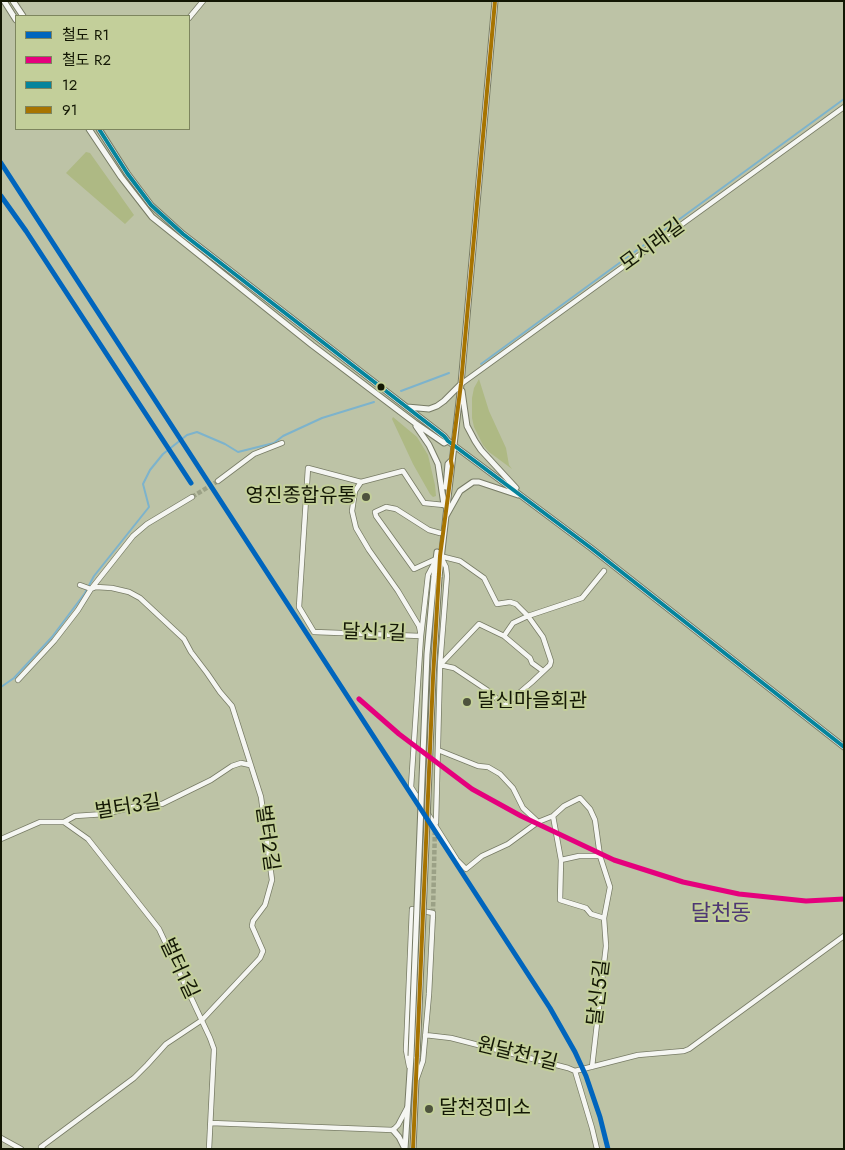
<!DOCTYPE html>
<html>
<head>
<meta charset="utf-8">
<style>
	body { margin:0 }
	#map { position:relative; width:845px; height:1150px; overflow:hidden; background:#bdc3a6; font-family:Jost,"Noto Sans KR",sans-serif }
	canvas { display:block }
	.frame { position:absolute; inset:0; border:2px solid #131704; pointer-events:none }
	.legend { position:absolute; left:15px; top:15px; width:175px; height:115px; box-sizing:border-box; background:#c3cf9a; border:1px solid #7d855e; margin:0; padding:6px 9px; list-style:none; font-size:15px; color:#131704 }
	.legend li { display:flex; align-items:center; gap:10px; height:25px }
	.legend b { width:25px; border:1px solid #7d855e }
</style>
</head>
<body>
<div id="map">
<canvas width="845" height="1150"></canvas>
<div class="frame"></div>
<ul class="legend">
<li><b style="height:6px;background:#0065bd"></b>철도 R1</li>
<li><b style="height:6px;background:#e5007d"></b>철도 R2</li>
<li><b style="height:6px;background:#05849c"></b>12</li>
<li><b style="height:6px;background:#a77401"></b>91</li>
</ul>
</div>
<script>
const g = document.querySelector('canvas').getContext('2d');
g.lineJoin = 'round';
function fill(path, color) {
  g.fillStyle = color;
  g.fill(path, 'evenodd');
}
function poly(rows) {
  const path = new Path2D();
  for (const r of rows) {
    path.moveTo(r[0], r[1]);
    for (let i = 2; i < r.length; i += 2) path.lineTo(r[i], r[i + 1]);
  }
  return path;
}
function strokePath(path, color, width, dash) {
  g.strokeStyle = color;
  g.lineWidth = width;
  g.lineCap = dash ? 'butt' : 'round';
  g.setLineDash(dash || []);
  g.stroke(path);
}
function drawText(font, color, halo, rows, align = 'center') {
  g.font = font + ' Jost,"Noto Sans KR",sans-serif';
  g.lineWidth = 4;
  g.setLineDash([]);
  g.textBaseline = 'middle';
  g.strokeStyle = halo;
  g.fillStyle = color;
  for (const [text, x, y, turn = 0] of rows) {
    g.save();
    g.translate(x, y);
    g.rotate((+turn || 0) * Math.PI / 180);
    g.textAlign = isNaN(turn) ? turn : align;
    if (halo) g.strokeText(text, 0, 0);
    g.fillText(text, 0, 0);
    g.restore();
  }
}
const green = poly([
	[86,152,90,153,134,215,125,224,66,173],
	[479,379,489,411,506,448,509,465,512,469,489,452,483,445,474,427,472,418,472,398,474,388],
	[393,417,417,437,428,455,435,485,436,496,433,497,430,494,413,464,392,419]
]);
const stream = poly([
	[481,364,844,99],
	[401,391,449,373],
	[1,687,14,678,52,637,85,593,94,576,149,507,143,484,150,470,163,454,187,435,197,432,225,444,238,452,274,443,283,436,322,418,374,402]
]);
const minorTunnel = poly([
	[192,497,218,481],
	[433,913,435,824]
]);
const minor = poly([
	[189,18,203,1],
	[461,384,844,107],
	[218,481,254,454,282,443],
	[361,482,308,468,299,607,314,632,421,636,419,626,398,591,369,550,356,528,352,511,355,491,361,482,403,471,424,503,444,505],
	[440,556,460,561,484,578,497,604,510,602,516,604,528,616,543,637,551,661,550,665,532,682,504,706,490,692,454,668,440,665],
	[436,559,414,569,376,516,375,512,386,507,396,509,429,530,440,533],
	[436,560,428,575,421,636,411,787,457,860,466,869,482,856,508,844,538,822],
	[504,636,513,623,528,616,582,598,604,571],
	[441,664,479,624,504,636,530,658,532,663,543,671],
	[18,680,54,641,78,610,91,589,133,536,147,524,192,497],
	[438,750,478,766,488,767,500,774,513,788,523,808,538,822,553,816,561,860,560,900,586,908,591,914,604,918,606,946,592,1067],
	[553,816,564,806,580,798,590,809,595,820,600,856,610,887,604,918],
	[64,822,88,839,159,929,210,1038,214,1049,209,1149],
	[436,823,440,665,447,576,446,567,441,557],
	[1,839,40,822,64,822,75,816,105,814,145,804,162,804,211,780,232,766,241,763,250,765],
	[561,860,579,856,600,856],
	[425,1035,451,1038,568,1068,575,1071,592,1128,597,1149],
	[409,1066,406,1050,412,909,433,913,429,994,423,1061,417,1078],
	[575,1071,638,1055,684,1051,689,1049,844,936],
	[211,1123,393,1130,398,1125,407,1108],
	[1,1138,21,1149],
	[43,1149,41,1147,134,1078,147,1065,166,1044,202,1020,260,958,263,951,252,926,253,921,265,905,272,880,261,797,232,706,220,692,207,673,191,652,184,639,140,598,129,592,112,588,96,587,91,589,80,585]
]);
const tertiary = poly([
	[4,1,16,20],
	[13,1,23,16],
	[89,129,121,177,152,217,312,345,415,423,444,443,448,441],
	[99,129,127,173,151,205,183,234,444,436,448,441,591,548,844,747],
	[462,391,467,426,475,441,481,450,516,488],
	[407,407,429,409,437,406,444,401,461,384],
	[416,426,429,445,438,464,444,505],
	[446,487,448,464,451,461],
	[446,516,460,491,473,482,479,482,518,495],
	[434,576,437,552],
	[439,577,461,384,495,1],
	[393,1130,399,1137,405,1149],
	[405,1149,411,1056],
	[413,1149,417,1057]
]);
const tertiaryBridge = poly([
	[411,1056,427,654,434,576],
	[417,1057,433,678,439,577]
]);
const bus1 = poly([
	[99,129,127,173,151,205,183,234,444,436,448,441,591,548,844,747]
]);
const bus2 = poly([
	[413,1149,433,678,440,556,452,466,451,461,461,384,495,1]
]);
const rail1 = poly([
	[1,163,550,1008,575,1052,586,1076,600,1117,608,1149],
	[1,196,26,231,191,483]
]);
const rail2 = poly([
	[359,699,399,734,472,789,521,816,614,860,683,882,739,894,806,901,844,899]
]);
const markers = [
	[381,387,4.5,"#131704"],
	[366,497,5,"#4e533d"],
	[467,702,5,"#4e533d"],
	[429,1109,5,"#4e533d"]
];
const streetNames = [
	["모시래길",653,246,-36],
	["달신1길",374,634,2],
	["벌터3길",128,808,-9],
	["벌터2길",266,838,82],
	["벌터1길",178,969,65],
	["달신5길",600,993,-83],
	["원달천1길",517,1055,14]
];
const poiNames = [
	["영진종합유통",356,497,"right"],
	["달신마을회관",477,702],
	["달천정미소",439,1109]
];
const quarterNames = [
	["달천동",721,915]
];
fill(green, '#aeb984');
strokePath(stream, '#7db3cc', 2);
strokePath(minorTunnel, '#9ba186', 4.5, [4.5, 2]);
strokePath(minor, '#777b65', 6);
strokePath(tertiary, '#777b65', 7);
strokePath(minor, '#f5f6f2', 4.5);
strokePath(tertiary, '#f5f6f2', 5);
strokePath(tertiaryBridge, '#777b65', 7, []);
strokePath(tertiaryBridge, '#f5f6f2', 5);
strokePath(bus1, '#05849c', 4);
strokePath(bus2, '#a77401', 4);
strokePath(rail1, '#0065bd', 5);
strokePath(rail2, '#e5007d', 5);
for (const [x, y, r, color] of markers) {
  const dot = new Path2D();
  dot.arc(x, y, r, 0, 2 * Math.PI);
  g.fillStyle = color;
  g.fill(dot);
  strokePath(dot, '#c3cf9a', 2);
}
drawText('20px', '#131704', '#c3cf9a', streetNames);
drawText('20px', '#131704', '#c3cf9a', poiNames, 'left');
drawText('22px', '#4e3874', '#c3cf9a', quarterNames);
</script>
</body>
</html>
